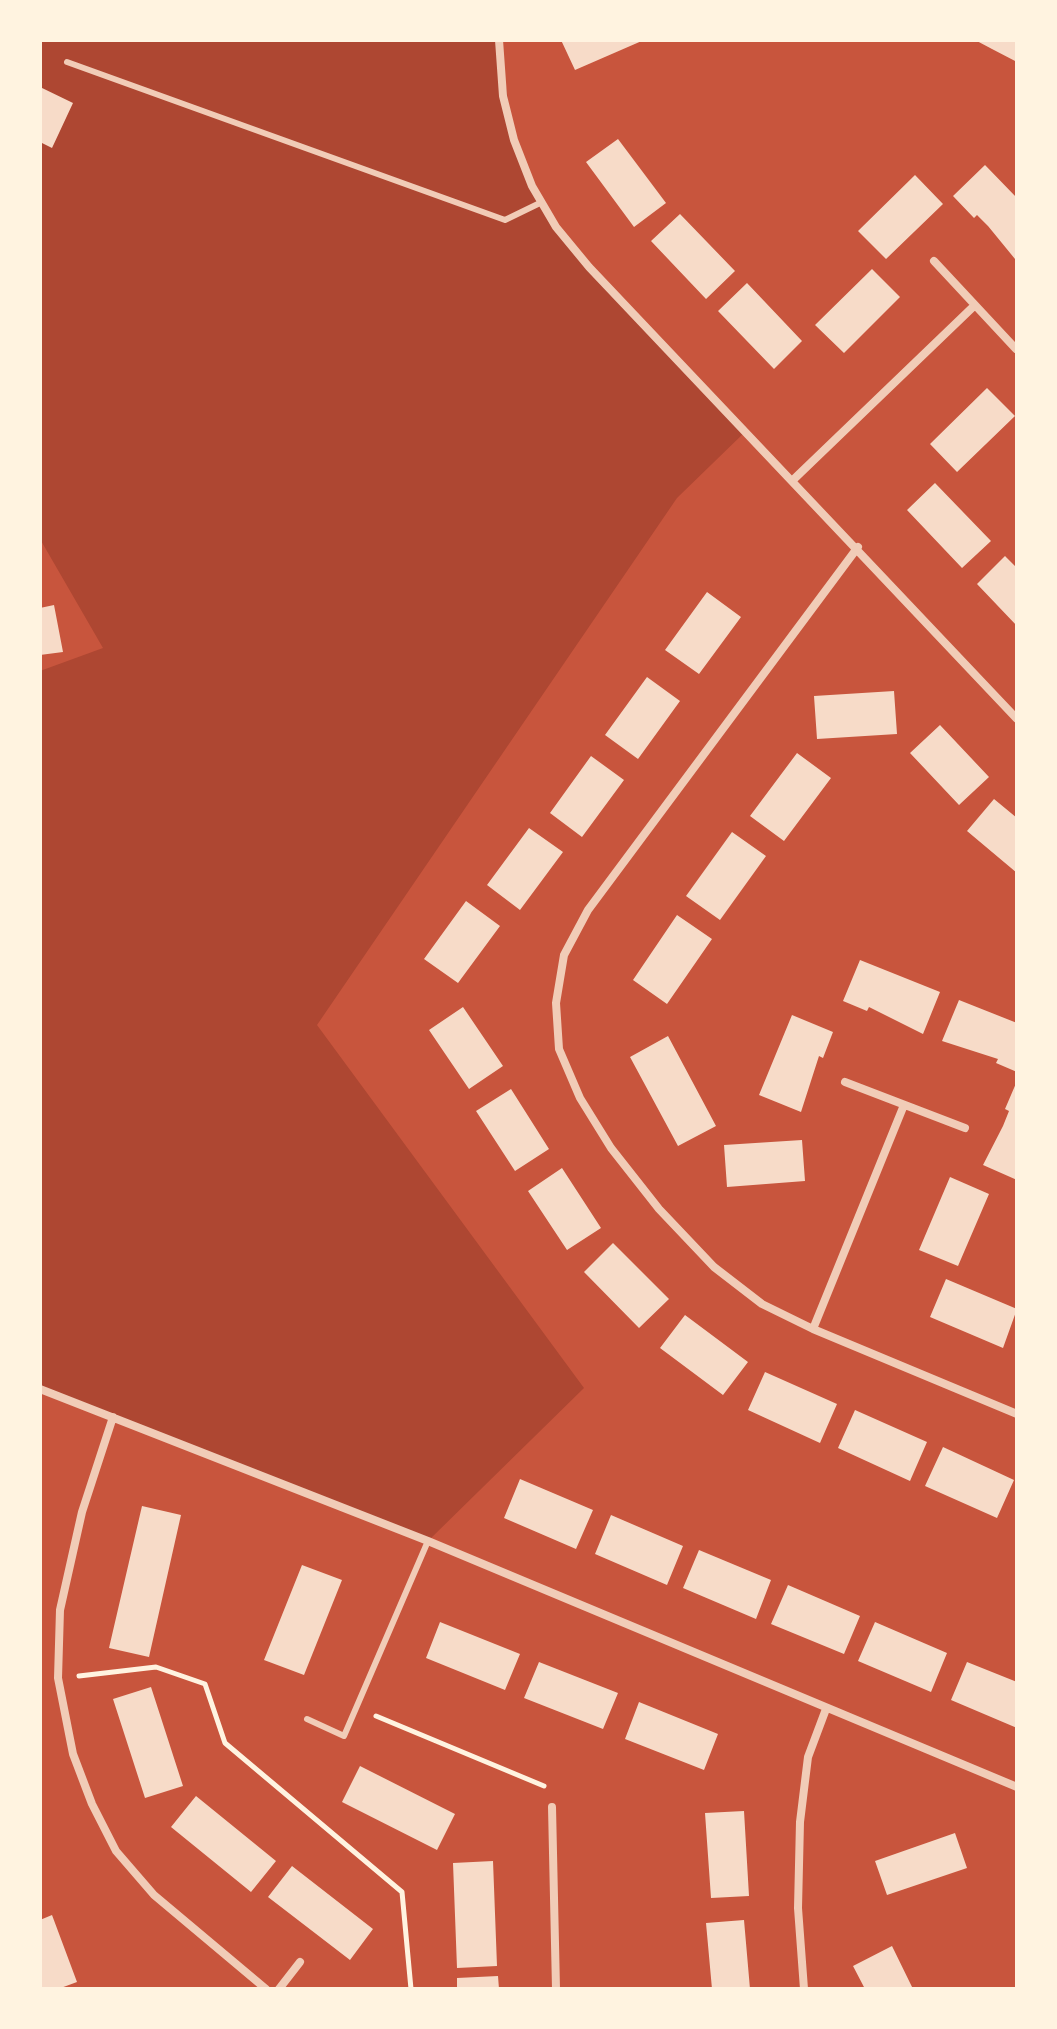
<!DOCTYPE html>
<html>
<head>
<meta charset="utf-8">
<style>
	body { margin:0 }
	#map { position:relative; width:1057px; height:2029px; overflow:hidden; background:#c8553d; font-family:"Archivo Narrow",sans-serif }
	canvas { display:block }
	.frame { position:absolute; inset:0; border:42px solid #fff3e0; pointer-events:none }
</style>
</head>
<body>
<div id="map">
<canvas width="1057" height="2029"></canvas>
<div class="frame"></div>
</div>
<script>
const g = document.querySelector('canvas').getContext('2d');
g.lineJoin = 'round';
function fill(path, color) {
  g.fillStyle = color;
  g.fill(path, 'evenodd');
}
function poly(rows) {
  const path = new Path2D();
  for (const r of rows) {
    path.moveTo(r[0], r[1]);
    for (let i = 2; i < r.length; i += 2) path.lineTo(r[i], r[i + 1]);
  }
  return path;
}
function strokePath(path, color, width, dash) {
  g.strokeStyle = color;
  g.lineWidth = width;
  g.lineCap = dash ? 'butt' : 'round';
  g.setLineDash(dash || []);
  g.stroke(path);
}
const green = poly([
	[40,40,499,40,514,140,556,227,746,431,677,498,317,1025,584,1388,428,1541,40,1389,40,671,103,648,40,539]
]);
const building = poly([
	[561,40,644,40,575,70],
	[975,40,1017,40,1017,62,992,49],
	[40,87,73,103,52,148,40,142],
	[618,139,666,203,634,227,586,162],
	[985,165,1017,198,1015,259,988,226,977,215,974,218,953,196],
	[915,175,943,204,886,259,858,231],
	[680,214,735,271,706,299,651,241],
	[872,269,900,297,844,353,815,325],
	[747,283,802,341,774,369,718,311],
	[987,388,1015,416,957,472,930,444],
	[935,483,991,541,962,568,907,510],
	[1005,556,1017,568,1017,626,977,584],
	[707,592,741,617,699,674,665,650],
	[54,605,63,652,40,655,40,608],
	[647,677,680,701,638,759,605,735],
	[894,691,897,734,817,739,814,696],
	[940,725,989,777,959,805,910,753],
	[797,753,831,778,784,841,750,816],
	[591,756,624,780,582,837,550,813],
	[994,799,1017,818,1017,873,967,831],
	[529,828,563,852,520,910,487,885],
	[732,832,766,856,720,920,686,896],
	[466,901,500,926,458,983,424,959],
	[677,915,712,939,667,1004,633,980],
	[860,960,940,992,923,1034,869,1007,867,1011,843,1001],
	[959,1000,1017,1023,1017,1072,996,1063,998,1059,942,1041],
	[463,1007,503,1066,469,1089,429,1030],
	[792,1015,833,1032,823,1058,819,1056,801,1112,759,1095],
	[668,1036,716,1126,678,1146,630,1057],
	[1017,1081,1017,1180,983,1165,1003,1126,1009,1111,1005,1109],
	[511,1089,549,1149,515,1171,476,1111],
	[802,1140,805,1181,727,1187,724,1145],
	[562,1168,601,1228,567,1250,528,1191],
	[950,1177,989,1194,958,1266,919,1250],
	[613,1243,669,1299,639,1328,584,1272],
	[946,1279,1017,1309,1003,1348,930,1317],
	[685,1315,748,1362,723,1395,660,1348],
	[765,1372,837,1404,820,1443,748,1410],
	[855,1410,927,1442,910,1481,838,1448],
	[943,1447,1014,1480,997,1518,925,1486],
	[520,1479,593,1510,576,1549,504,1518],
	[142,1506,181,1515,149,1657,109,1648],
	[611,1515,683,1546,667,1585,595,1554],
	[699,1550,771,1580,756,1619,683,1588],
	[302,1565,342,1580,304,1675,264,1660],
	[788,1585,860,1616,844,1654,771,1624],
	[440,1622,520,1654,505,1690,426,1658],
	[875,1622,947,1653,931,1692,858,1661],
	[539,1662,618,1693,603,1729,524,1698],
	[967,1662,1017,1682,1017,1728,951,1700],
	[151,1687,183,1786,145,1798,113,1699],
	[639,1702,718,1734,704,1770,625,1739],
	[360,1766,455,1814,437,1850,342,1802],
	[196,1796,276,1861,251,1892,171,1827],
	[744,1811,749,1896,711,1898,705,1813],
	[955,1833,967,1868,887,1895,875,1861],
	[493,1861,497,1966,457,1968,453,1863],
	[292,1866,373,1929,350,1960,268,1897],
	[52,1915,77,1982,58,1989,40,1989,40,1920],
	[744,1920,750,1989,712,1989,706,1923],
	[892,1946,913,1989,865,1989,853,1966],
	[498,1976,499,1989,457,1989,457,1978]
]);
const path = poly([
	[79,1676,156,1667,205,1684,225,1743,402,1892,411,1989],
	[376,1716,544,1786]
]);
const service = poly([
	[67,62,505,220,542,202],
	[307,1719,344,1736,428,1541]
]);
const minor = poly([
	[499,40,503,96,514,140,532,186,556,227,589,267,1017,719],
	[934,261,1016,349],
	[793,480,975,305],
	[858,547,588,910,564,955,556,1003,559,1049,580,1098,611,1148,659,1209,714,1267,762,1304,813,1329,1017,1414],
	[845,1082,965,1128],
	[813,1329,904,1105],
	[40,1389,428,1541,1017,1787],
	[113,1417,82,1512,60,1610,58,1678,73,1754,92,1804,116,1851,154,1895,266,1989],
	[552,1807,556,1989],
	[279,1989,300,1962],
	[804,1989,798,1908,800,1822,808,1757,826,1709]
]);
fill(green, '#ae4732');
fill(building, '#f7dbc8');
strokePath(path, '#fff3e0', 5);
strokePath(service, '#f1ccb7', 6);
strokePath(minor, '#f1ccb7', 8);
</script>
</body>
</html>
